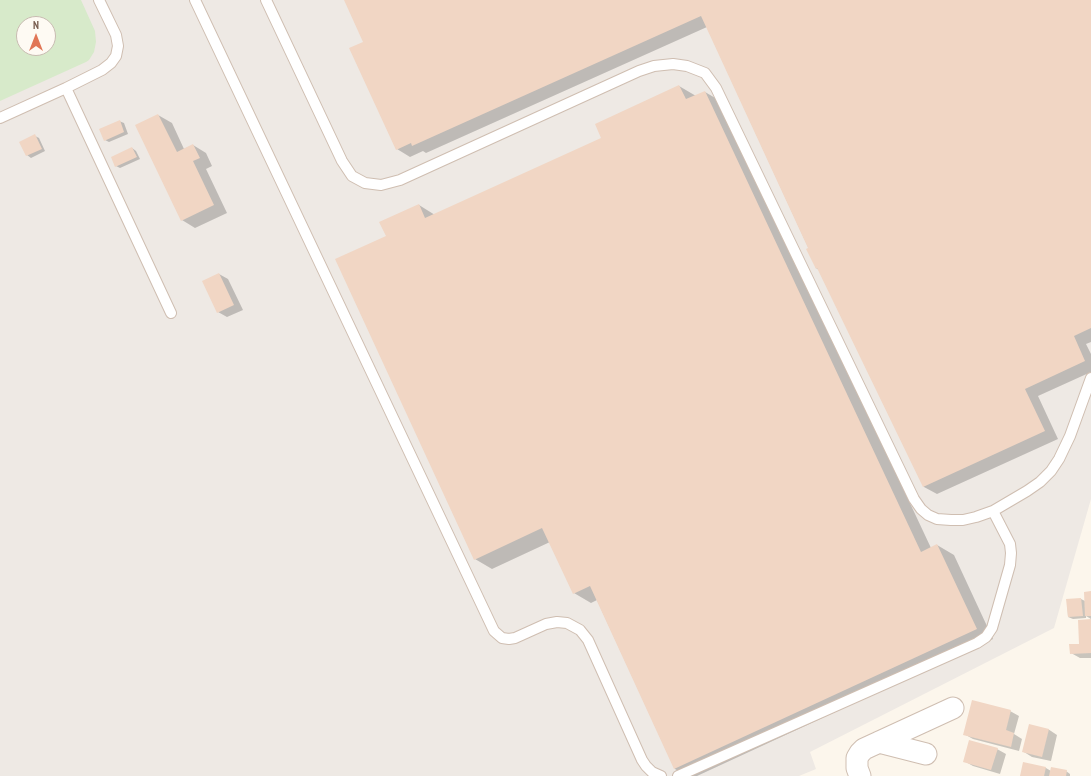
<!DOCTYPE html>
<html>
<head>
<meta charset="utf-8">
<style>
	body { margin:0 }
	#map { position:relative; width:1091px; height:776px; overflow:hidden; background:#fcf6ec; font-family:"PT Sans Narrow",sans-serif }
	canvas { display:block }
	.north { position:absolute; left:16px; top:16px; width:40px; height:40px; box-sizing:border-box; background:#fefaf3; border:1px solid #c8bbb1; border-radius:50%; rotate:0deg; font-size:11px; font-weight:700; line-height:16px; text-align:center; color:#785d4f }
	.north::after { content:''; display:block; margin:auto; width:14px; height:18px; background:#e17656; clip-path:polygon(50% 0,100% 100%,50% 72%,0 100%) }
</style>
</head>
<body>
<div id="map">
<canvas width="1091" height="776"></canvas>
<div class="north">N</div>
</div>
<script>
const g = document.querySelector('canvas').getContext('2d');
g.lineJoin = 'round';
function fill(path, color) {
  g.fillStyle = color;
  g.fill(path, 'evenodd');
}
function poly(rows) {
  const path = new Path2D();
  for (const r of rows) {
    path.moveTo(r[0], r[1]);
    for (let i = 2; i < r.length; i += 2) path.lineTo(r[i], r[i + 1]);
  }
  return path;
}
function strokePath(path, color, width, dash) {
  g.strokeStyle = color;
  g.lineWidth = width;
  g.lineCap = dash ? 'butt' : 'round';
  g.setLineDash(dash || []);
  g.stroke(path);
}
const industrial = poly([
	[0,0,1091,0,1091,499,1054,628,810,752,816,769,799,776,0,776],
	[24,24,48,24,48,48,24,48]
]);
const green = poly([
	[0,0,81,0,95,31,96,42,94,52,89,60,86,62,0,101],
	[24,24,48,24,48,48,24,48]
]);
const shadow = poly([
	[345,0,1091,0,1091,342,1086,344,1091,354,1091,372,1038,396,1058,439,937,494,924,487,819,270,816,268,809,249,707,27,426,153,423,151,410,157,397,149,365,42],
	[679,86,696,96,705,92,722,102,931,548,937,545,954,555,993,639,697,776,687,776,675,769,597,600,591,603,574,593,550,542,492,569,475,559,387,237,419,205,435,215,603,138],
	[158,115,172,123,184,149,193,145,206,153,212,166,206,169,227,213,195,228,182,220],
	[119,121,124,123,128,134,109,142,105,140],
	[35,136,39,138,45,151,31,158,27,155],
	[132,148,136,151,140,159,120,168,116,166],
	[219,274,228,279,243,310,227,317,218,312],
	[1091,592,1091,619,1086,616,1086,618,1073,619,1068,617,1067,600,1081,599,1085,601],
	[1091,620,1091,658,1080,658,1071,653,1080,644],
	[1010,711,1019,716,1014,734,1022,739,1019,751,973,739,964,734],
	[1048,729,1057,735,1051,761,1032,757,1024,752],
	[997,749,1006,754,1000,774,973,766,964,761],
	[1024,763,1046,768,1051,771,1066,771,1070,774,1070,776,1021,776]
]);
const building = poly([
	[344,0,1091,0,1091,328,1074,336,1085,361,1025,389,1045,431,923,487,817,268,816,269,806,249,808,248,701,16,412,146,411,143,396,150,349,48,363,42],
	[679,85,686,99,705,91,921,552,937,544,977,629,674,769,590,586,573,594,542,528,474,560,335,259,386,236,379,222,419,204,425,218,601,138,595,124],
	[158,114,177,152,193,144,200,158,193,161,214,205,181,221,135,125],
	[120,120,124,132,104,141,99,129],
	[35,134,42,149,26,156,19,142],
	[132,147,137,157,115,167,111,157],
	[219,273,234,305,217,313,202,281],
	[1091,591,1091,616,1085,616,1084,592],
	[1081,598,1083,616,1068,617,1066,599],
	[1091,619,1091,653,1070,654,1069,644,1079,644,1078,620],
	[972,700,1011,710,1006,730,1014,733,1011,747,963,735],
	[1029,724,1049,729,1042,757,1022,752],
	[969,740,998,748,991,770,963,762],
	[1023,762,1046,767,1044,776,1020,776],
	[1051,767,1067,770,1066,776,1049,776]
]);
const lane = poly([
	[195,0,494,631,502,638,509,639,515,638,546,624,557,622,567,623,580,630,588,640,642,760,646,766,652,772,661,776],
	[266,0,342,161,352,176,365,183,381,185,400,180,639,71,654,66,673,64,687,66,705,73,716,88,914,499,921,509,928,515,937,519,951,520,963,520,976,517,993,511,1027,491,1040,482,1051,471,1059,459,1070,436,1091,378],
	[66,88,171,313],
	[0,118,66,88,102,70,111,63,116,56,118,46,116,35,99,0],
	[678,776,977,643,986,637,992,628,1010,565,1011,553,1010,544,993,511]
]);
const street = poly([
	[879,742,926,754],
	[860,776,857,768,857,758,860,753,864,749,953,708]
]);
fill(industrial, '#eee9e4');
fill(green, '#d7eaca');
fill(shadow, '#0003');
fill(building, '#f1d6c4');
strokePath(lane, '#cfbeb1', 12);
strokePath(street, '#cfbeb1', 23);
strokePath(lane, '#fff', 10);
strokePath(street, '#fff', 21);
</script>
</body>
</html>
